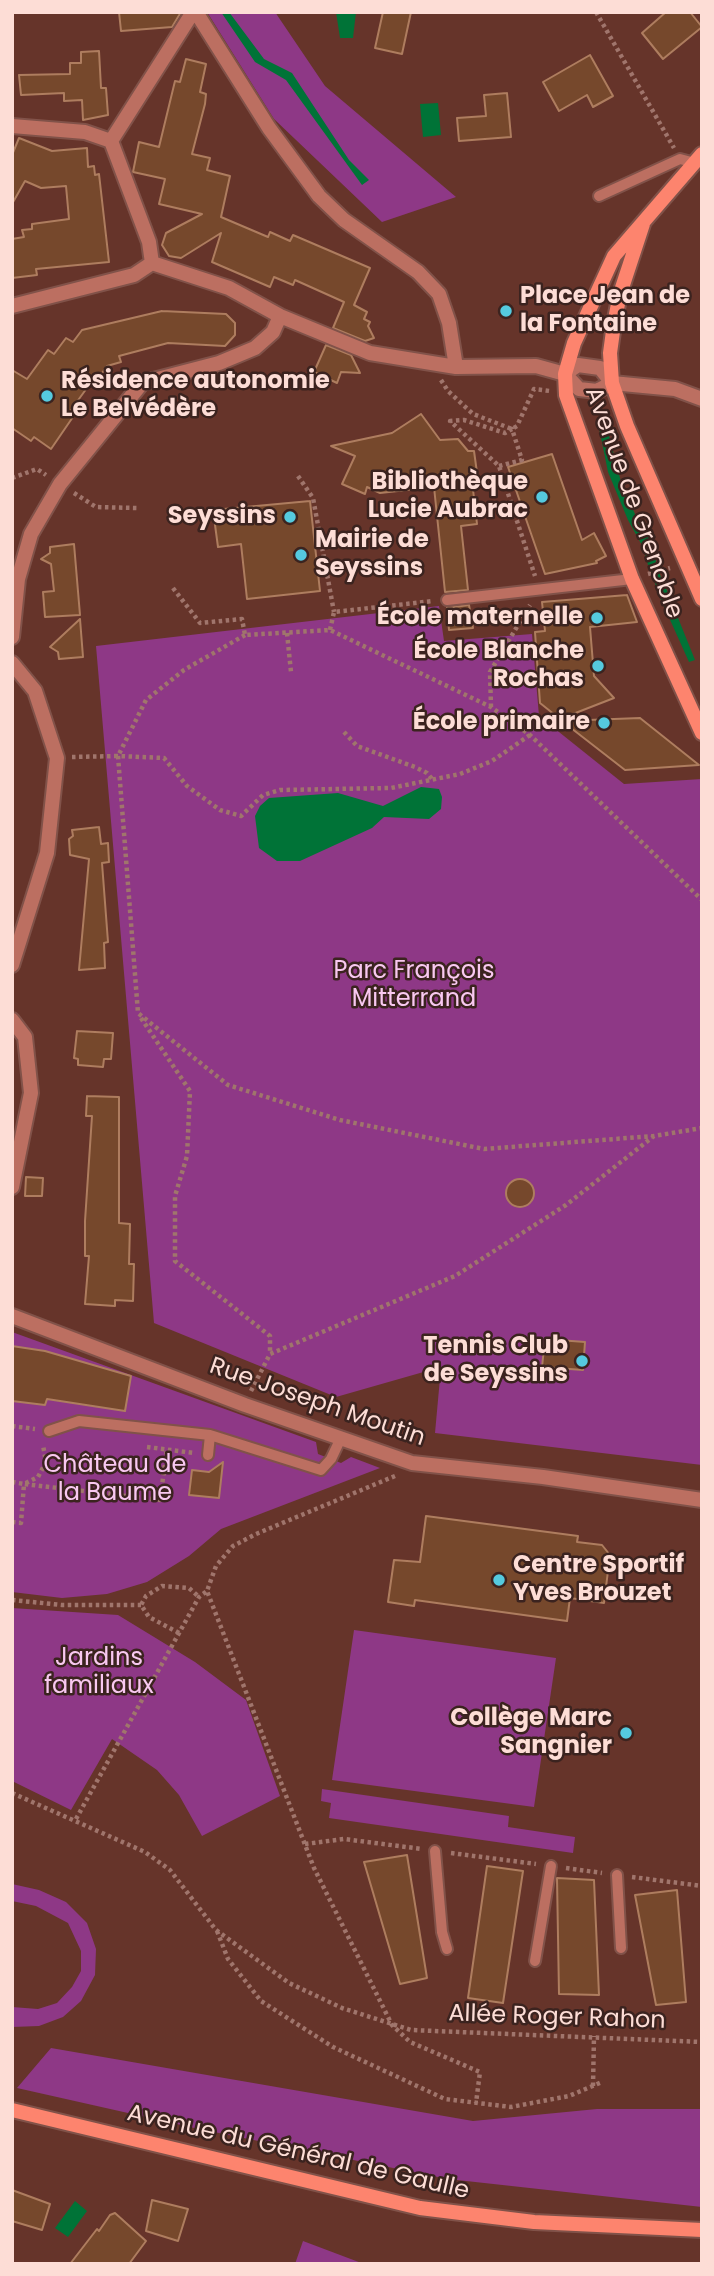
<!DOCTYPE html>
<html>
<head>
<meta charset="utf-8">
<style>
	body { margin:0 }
	#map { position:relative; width:714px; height:2276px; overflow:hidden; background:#66342a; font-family:Poppins,sans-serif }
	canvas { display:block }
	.frame { position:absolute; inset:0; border:14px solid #fdddd6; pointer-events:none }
</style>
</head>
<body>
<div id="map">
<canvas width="714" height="2276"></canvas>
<div class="frame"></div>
</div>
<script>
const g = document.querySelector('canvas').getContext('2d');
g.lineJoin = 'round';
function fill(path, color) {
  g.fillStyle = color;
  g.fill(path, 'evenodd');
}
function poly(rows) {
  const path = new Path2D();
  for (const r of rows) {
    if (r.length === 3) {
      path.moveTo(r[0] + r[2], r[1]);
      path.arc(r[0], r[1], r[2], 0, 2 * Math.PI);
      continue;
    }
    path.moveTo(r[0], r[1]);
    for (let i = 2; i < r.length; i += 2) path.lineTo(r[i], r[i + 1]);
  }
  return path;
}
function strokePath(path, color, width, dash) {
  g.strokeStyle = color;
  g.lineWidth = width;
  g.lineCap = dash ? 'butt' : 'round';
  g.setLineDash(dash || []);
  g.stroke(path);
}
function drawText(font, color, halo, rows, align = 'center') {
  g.font = font + ' Poppins,sans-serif';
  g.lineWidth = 5;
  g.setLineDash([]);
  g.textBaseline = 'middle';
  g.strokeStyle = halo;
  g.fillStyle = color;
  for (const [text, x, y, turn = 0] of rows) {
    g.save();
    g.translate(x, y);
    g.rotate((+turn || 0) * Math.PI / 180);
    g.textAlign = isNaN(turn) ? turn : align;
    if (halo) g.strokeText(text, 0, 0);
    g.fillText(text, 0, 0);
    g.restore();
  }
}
const green = poly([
	[207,12,275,12,325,86,456,197,382,222,274,119],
	[439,606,444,641,532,634,539,716,624,784,702,779,702,1465,435,1433,441,1367,336,1397,154,1323,96,646],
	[12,1332,316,1442,318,1454,341,1463,351,1457,380,1468,221,1529,189,1556,147,1582,107,1594,62,1598,12,1592],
	[12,1608,118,1615,195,1662,246,1700,280,1796,202,1836,179,1795,157,1770,112,1739,71,1810,12,1781],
	[354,1630,556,1658,534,1807,332,1780],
	[322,1789,509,1816,508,1827,575,1837,573,1853,329,1818,331,1803,321,1801],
	[12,1884,39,1890,66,1902,87,1923,96,1949,95,1975,81,2001,63,2017,39,2026,12,2027,12,2007,38,2009,57,2003,72,1987,81,1971,81,1951,68,1923,36,1906,12,1901],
	[51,2048,473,2121,597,2109,702,2109,702,2207,448,2179,199,2129,17,2088],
	[303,2241,364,2264,295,2264]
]);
const water = poly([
	[221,12,229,12,264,59,292,73,349,160,369,180,362,185,286,80,255,62],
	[336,12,356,12,353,38,340,38],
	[438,103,441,135,423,137,420,104],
	[605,420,621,482,638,521,653,541,656,562,648,565,644,549,628,520,608,472,598,423],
	[662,578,695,660,689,662,658,593,654,580],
	[421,787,439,789,442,797,441,809,429,819,384,817,372,828,300,861,277,861,259,848,255,816,260,806,269,798,338,793,383,806],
	[75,2201,87,2211,68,2237,55,2228]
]);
const stream = poly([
	[649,556,661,587]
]);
const building = poly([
	[119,12,181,12,172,27,121,31,119,12],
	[383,12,411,12,402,54,375,48,383,12],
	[666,12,690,12,702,27,663,59,642,33,666,12],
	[99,51,101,88,106,88,108,115,83,120,82,100,64,101,64,93,21,95,19,75,70,74,70,63,81,63,81,52,99,51],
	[590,55,613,96,593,107,587,95,559,111,543,82,590,55],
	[186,59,206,64,200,92,206,94,205,104,192,154,210,158,207,170,230,176,221,217,268,237,270,232,290,241,293,235,370,268,354,305,367,312,364,319,370,322,368,326,374,338,365,341,333,328,344,302,295,280,293,285,274,277,270,287,212,262,221,233,181,258,169,256,162,245,166,233,202,214,159,204,165,179,133,172,139,142,159,147,175,81,180,82,186,59],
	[507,93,511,137,459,141,457,118,486,116,484,95,507,93],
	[19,138,52,151,87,148,88,167,94,166,95,175,99,174,109,262,36,269,37,275,12,278,12,239,24,237,22,230,32,229,32,224,69,219,66,186,41,188,25,181,12,204,12,155,19,138],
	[162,311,226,314,235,323,235,335,225,346,168,343,119,356,121,362,107,366,95,383,92,381,71,410,75,414,51,449,34,437,31,441,12,428,12,370,27,379,48,350,54,354,66,338,73,342,82,330,162,311],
	[326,345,351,355,360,373,341,372,337,383,314,372,326,345],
	[421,414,440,440,458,439,468,451,474,451,478,480,472,481,477,524,461,526,468,590,445,592,434,487,380,493,367,487,365,494,342,484,355,456,331,446,392,433,421,414],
	[552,454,582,540,594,533,606,556,596,561,597,563,545,574,508,467,552,454],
	[310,501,320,591,247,599,241,544,218,547,213,510,310,501],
	[74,544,80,615,45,617,43,592,54,591,51,564,41,559,50,553,50,547,74,544],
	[627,595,637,622,590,627,594,676,614,698,560,719,540,703,535,632,545,631,542,602,627,595],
	[469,605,473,628,449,630,447,608,469,605],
	[80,619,83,657,59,659,58,652,50,647,80,619],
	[640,718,699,765,625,770,562,721,640,718],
	[99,827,101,844,108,843,109,862,102,863,108,942,104,943,105,968,79,970,89,859,70,855,69,839,73,836,72,830,99,827],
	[77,1031,113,1033,111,1059,104,1059,103,1067,78,1065,78,1059,74,1058,77,1031],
	[87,1096,119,1097,119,1223,130,1224,129,1264,134,1264,133,1301,115,1300,115,1306,85,1304,89,1256,85,1256,85,1221,92,1116,86,1116,87,1096],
	[26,1177,43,1178,42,1196,25,1196,26,1177],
	[520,1193,14],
	[545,1339,585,1342,583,1370,542,1367,545,1339],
	[12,1346,45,1351,131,1376,125,1411,47,1399,45,1405,12,1401,12,1346],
	[223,1462,219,1498,189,1495,192,1470,209,1472,223,1462],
	[426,1516,578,1536,577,1542,602,1545,610,1555,604,1603,570,1598,567,1621,415,1600,414,1606,388,1602,394,1560,420,1562,426,1516],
	[407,1855,427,1978,400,1984,364,1862,407,1855],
	[487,1866,523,1871,503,2003,468,1998,487,1866],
	[557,1878,594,1880,599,1995,559,1994,557,1878],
	[677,1890,686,2002,656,2005,635,1895,677,1890],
	[12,2190,50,2204,42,2230,12,2221,12,2190],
	[152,2200,188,2209,178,2241,146,2231,152,2200],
	[115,2213,146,2241,129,2264,70,2264,97,2229,99,2231,110,2215,115,2213]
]);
const path = poly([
	[596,12,674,148],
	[441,380,448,391,473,414,512,429,517,426,534,389,550,391],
	[499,466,522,460,512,429,505,433,464,420,450,421,499,466,535,576],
	[298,476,313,498,334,612],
	[12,478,37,469,46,475],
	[74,493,96,507,138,508],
	[648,574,670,568],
	[173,588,200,623,242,619,245,635,330,630,491,707,530,735,702,900],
	[330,630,334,612,433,601],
	[287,633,291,672],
	[491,707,490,672,530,605],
	[344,732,357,746,415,767,427,773,433,780],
	[530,735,492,761,460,774,391,788,280,790,263,795,241,816,220,810,187,786,164,758,118,756,138,1013,228,1085,340,1120,484,1149,654,1136],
	[72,757,118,756,146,700,184,670,245,635],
	[141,1018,190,1091,187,1156,175,1196,175,1261,270,1336,270,1354],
	[251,1391,270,1354,455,1276,566,1205,654,1136,702,1128],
	[12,1426,35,1429],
	[147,1447,194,1453],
	[395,1476,256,1534,233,1546,216,1566,207,1591,314,1868,392,2025,410,2042,480,2072,476,2103],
	[12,1482,24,1484,38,1477,46,1462,43,1445],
	[12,1522,21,1523,24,1484,160,1500,167,1449],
	[12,1600,62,1605,141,1605],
	[179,1633,149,1617,141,1605,146,1596,162,1586,189,1588,199,1597],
	[12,1793,145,1852,170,1870,216,1930,289,1983,342,2008,411,2030,702,2042],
	[76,1819,199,1597,207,1591],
	[305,1844,344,1839,422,1849],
	[451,1853,536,1864],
	[566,1868,602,1873],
	[632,1877,702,1886],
	[217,1931,228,1959,261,2001,333,2047,445,2099,511,2107,569,2096,602,2082],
	[593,2086,594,2036]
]);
const lane = poly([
	[599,196,680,159,695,163],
	[447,600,632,579],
	[49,1431,79,1421,210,1435,208,1455],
	[210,1435,321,1470,331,1459,340,1440],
	[435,1851,442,1932,447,1949],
	[617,1875,621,1948],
	[535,1961,551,1866]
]);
const street = poly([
	[196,12,269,128,319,196,344,220,418,272,439,294,449,323,456,367],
	[12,126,85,132,111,141],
	[111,141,193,12],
	[111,141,149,242,152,263],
	[12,306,134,275,152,263,229,288,280,316,370,353,456,367,536,366,565,374,579,389,597,391,612,383],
	[565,374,578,365,600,368,612,383],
	[612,383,675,389,702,399],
	[12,637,18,579,31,534,60,484,142,383,219,363,255,348,273,332,280,316],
	[12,663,35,691,57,758,47,853,12,965],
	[12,1020,25,1037,31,1093,12,1187],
	[12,1316,245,1405,412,1463,543,1477,702,1500]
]);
const secondary = poly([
	[702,154,614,256,574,343,565,374,566,395,632,579,702,733],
	[643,224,620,294,614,324,610,353,612,383,627,426,702,599],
	[12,2110,420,2208,534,2222,702,2230]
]);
const markers = [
	[506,311,7,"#55cadf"],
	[47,396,7,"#55cadf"],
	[542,497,7,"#55cadf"],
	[290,517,7,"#55cadf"],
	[301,555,7,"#55cadf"],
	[597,618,7,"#55cadf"],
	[598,666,7,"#55cadf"],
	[604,723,7,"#55cadf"],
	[582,1361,7,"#55cadf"],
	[499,1580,7,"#55cadf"],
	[626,1733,7,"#55cadf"]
];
const poiNames = [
	["Place Jean de",520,297,"left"],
	["la Fontaine",520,325,"left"],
	["Résidence autonomie",61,382,"left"],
	["Le Belvédère",61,410,"left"],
	["Bibliothèque",528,483],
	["Lucie Aubrac",528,511],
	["Seyssins",276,517],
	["Mairie de",315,541,"left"],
	["Seyssins",315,569,"left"],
	["École maternelle",583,618],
	["École Blanche",584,652],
	["Rochas",584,680],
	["École primaire",590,723],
	["Tennis Club",568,1347],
	["de Seyssins",568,1375],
	["Centre Sportif",513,1566,"left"],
	["Yves Brouzet",513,1594,"left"],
	["Collège Marc",612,1719],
	["Sangnier",612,1747]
];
const streetNames = [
	["Avenue de Grenoble",633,503,70],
	["Rue Joseph Moutin",317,1403,19],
	["Allée Roger Rahon",557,2018,2],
	["Avenue du Général de Gaulle",298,2153,13]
];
const parkNames = [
	["Parc François",414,972],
	["Mitterrand",414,1000],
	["Château de",115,1466],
	["la Baume",115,1494],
	["Jardins",99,1659],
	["familiaux",99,1687]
];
fill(green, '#8e3886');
fill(water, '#007337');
strokePath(stream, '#007337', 7);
fill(building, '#76482c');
strokePath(building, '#ae7d5f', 2);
strokePath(lane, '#815249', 14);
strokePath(street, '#815249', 18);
strokePath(secondary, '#815249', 18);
strokePath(path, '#a0756c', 4.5, [3.5, 3.5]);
strokePath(lane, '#bc6f61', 10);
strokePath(street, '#bc6f61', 14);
strokePath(secondary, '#fd846e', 14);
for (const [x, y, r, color] of markers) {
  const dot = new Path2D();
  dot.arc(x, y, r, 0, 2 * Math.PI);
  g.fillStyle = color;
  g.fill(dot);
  strokePath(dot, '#3b231f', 2.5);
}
drawText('bold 24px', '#fdddd6', '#3b231f', poiNames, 'right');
drawText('24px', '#fdddd6', '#3b231f', streetNames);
drawText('24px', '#f9c8f1', '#3b231f', parkNames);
</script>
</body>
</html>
